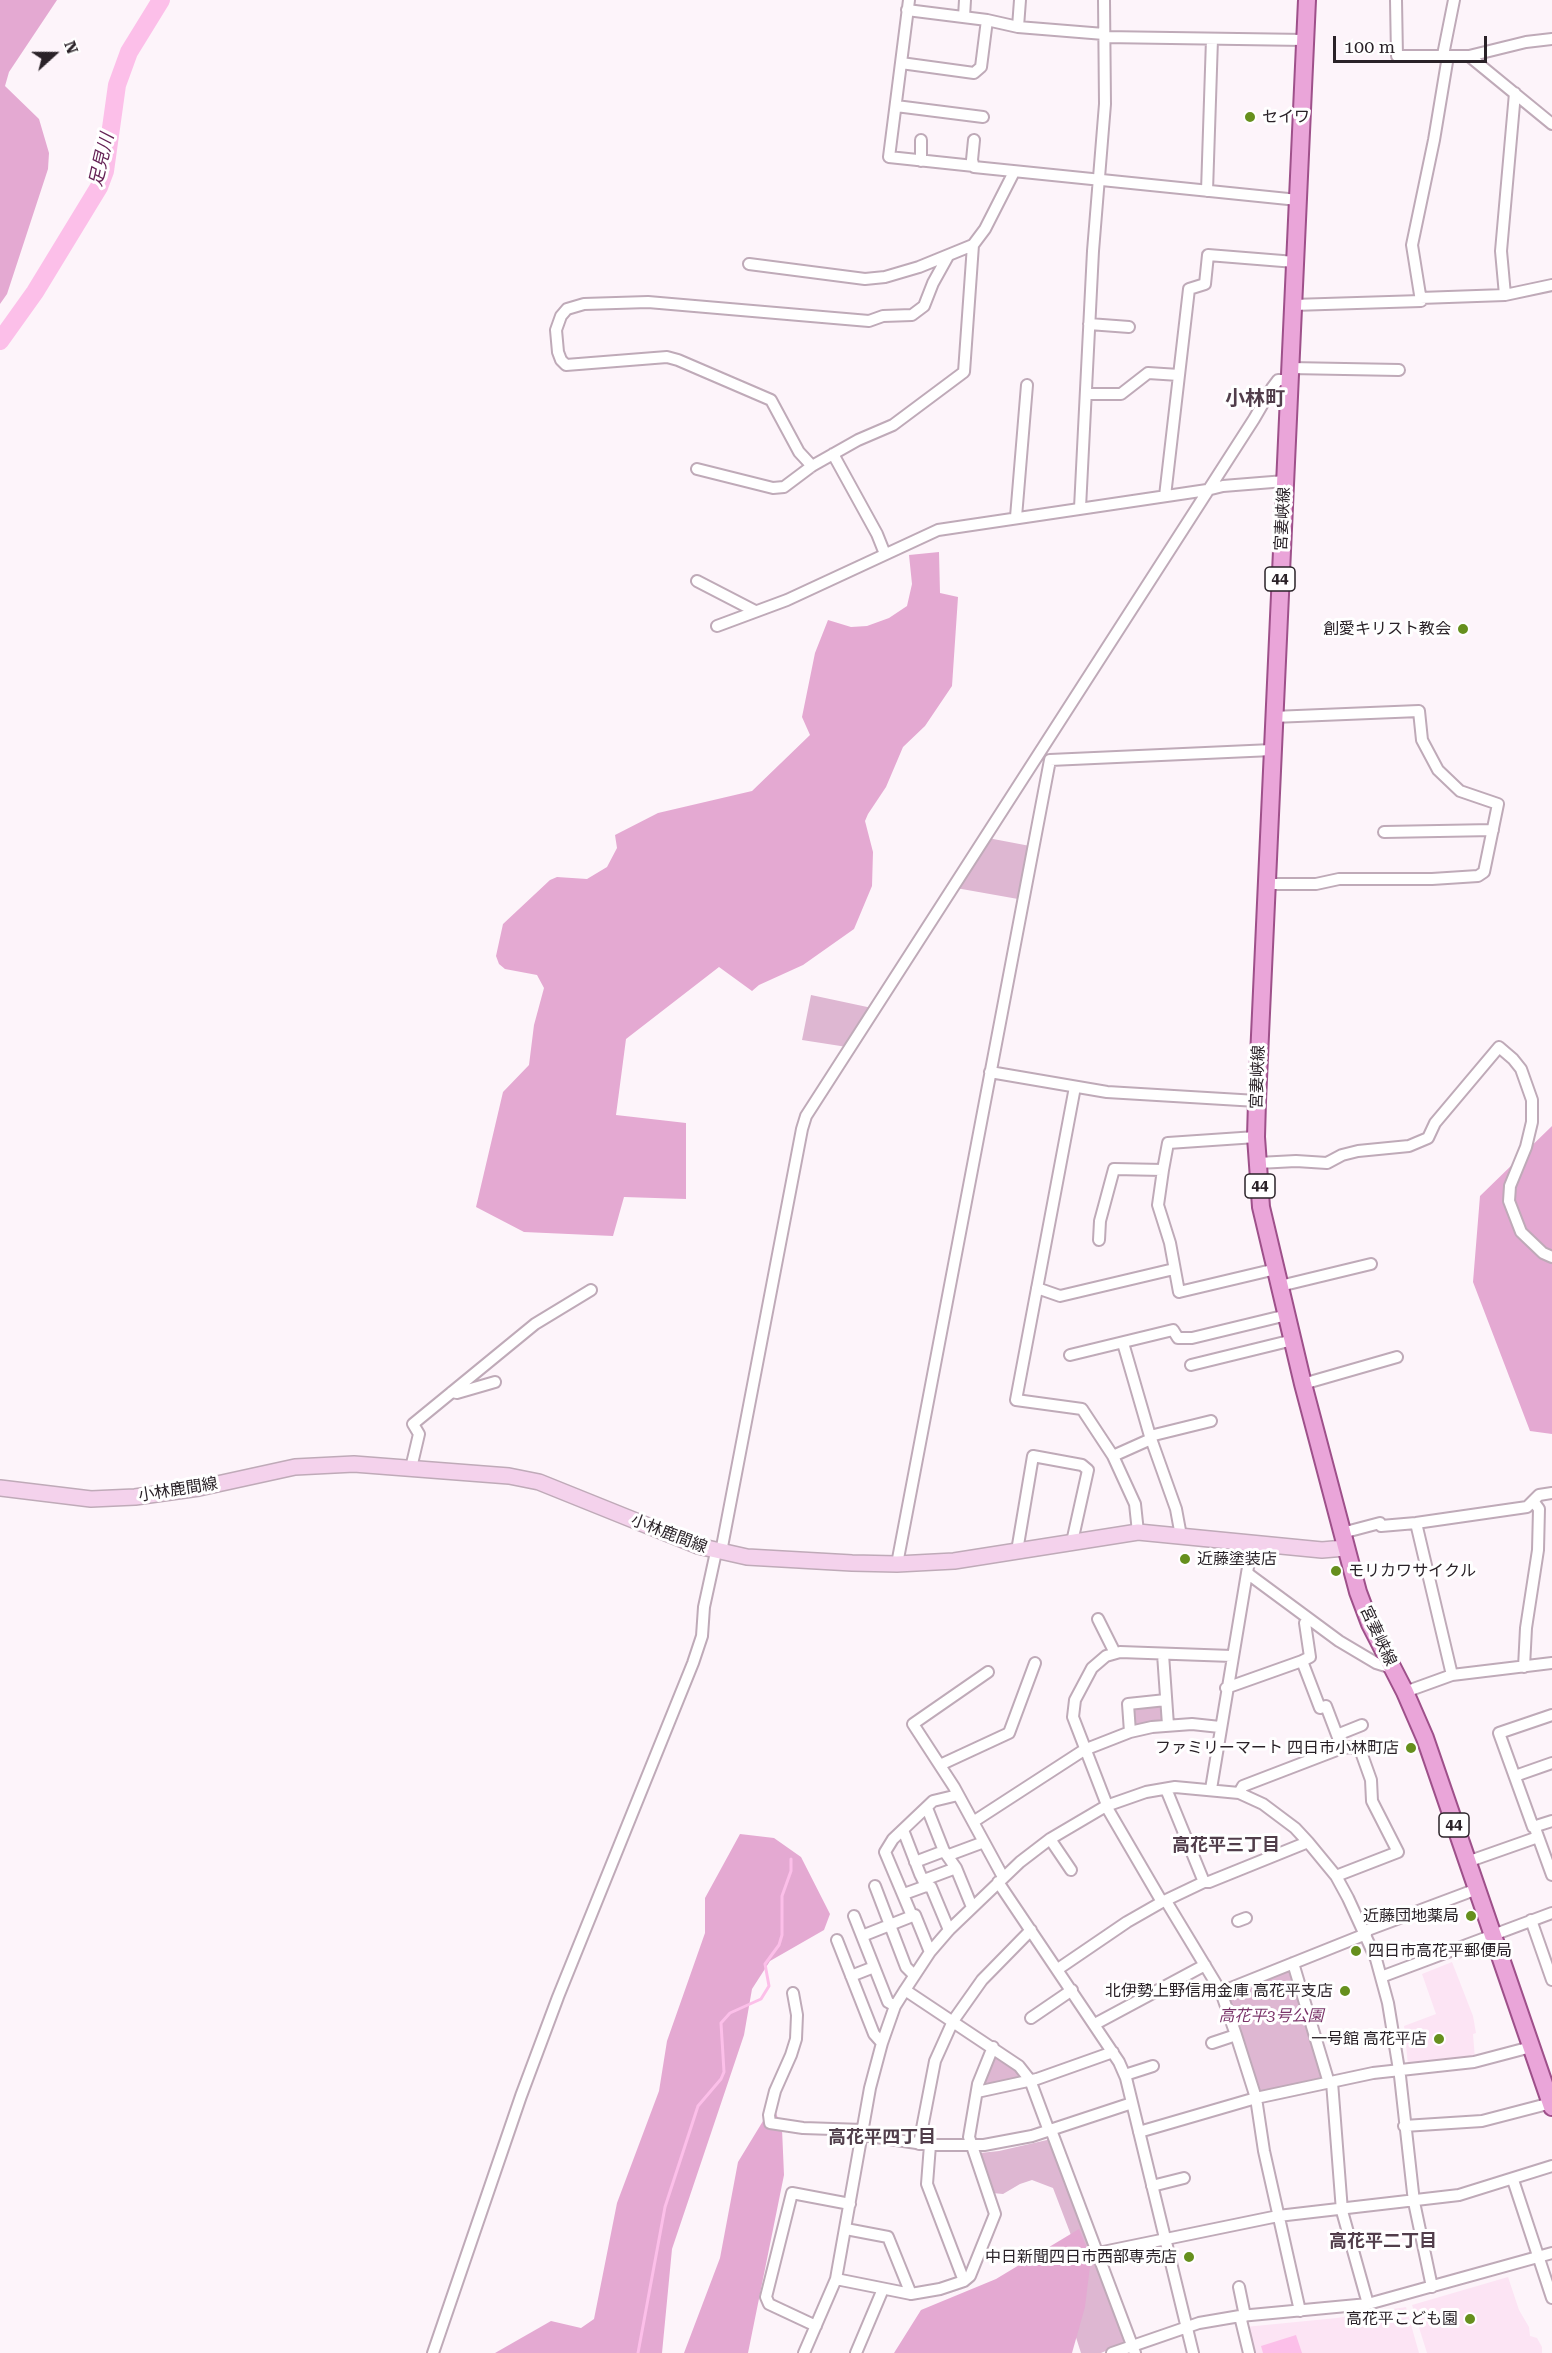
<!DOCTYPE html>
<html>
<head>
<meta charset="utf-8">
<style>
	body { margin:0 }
	#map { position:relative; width:1552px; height:2353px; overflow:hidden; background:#fdf4fa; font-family:"Roboto Serif",serif }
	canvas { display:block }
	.north { position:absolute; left:24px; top:24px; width:60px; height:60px; -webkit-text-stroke:4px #fff; paint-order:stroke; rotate:69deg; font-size:16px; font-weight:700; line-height:24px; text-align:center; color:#2a2228 }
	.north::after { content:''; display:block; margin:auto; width:21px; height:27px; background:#2a2228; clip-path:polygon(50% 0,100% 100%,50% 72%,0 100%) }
	.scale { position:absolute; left:1333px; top:36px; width:154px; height:27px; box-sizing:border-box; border:3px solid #2a2228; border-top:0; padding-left:8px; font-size:18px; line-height:21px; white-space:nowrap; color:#2a2228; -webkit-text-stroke:4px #fff; paint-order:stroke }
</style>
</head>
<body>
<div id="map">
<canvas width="1552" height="2353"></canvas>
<div class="north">N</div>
<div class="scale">100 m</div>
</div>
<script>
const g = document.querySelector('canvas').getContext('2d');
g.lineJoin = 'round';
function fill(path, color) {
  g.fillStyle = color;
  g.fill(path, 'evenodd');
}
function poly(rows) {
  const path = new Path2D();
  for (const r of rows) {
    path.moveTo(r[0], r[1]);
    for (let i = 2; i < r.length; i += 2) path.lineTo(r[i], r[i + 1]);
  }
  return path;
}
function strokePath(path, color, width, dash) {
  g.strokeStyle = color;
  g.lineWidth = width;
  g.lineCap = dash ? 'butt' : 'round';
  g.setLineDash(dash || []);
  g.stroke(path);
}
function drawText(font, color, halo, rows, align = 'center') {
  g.font = font + ' "Roboto Serif","Noto Sans JP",serif';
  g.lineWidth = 6;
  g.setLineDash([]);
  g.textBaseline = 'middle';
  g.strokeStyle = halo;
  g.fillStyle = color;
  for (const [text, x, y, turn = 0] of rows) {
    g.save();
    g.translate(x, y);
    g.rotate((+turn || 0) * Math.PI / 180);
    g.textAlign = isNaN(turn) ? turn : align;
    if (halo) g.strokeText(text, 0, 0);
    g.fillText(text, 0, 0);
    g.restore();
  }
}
const built = poly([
	[1452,1962,1473,2016,1476,2033,1473,2034,1475,2059,1408,2065,1404,2026,1436,2014,1422,1974],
	[1508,2277,1519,2310,1529,2327,1530,2336,1537,2338,1542,2347,1542,2353,1427,2353,1412,2305],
	[1406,2307,1419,2353,1252,2353,1245,2327,1337,2318]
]);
const green = poly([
	[988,838,1030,846,1018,899,956,888],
	[811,995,872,1008,847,1047,802,1040],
	[1160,1703,1164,1707,1163,1723,1137,1728,1132,1726,1131,1711,1134,1707],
	[1292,1967,1327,2080,1259,2092,1227,1996,1228,1993],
	[998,2054,1023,2074,1022,2079,985,2088,981,2085,992,2055],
	[1047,2140,1052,2140,1126,2342,1101,2353,1081,2353,1073,2328,1087,2277,1053,2188,1032,2180,1020,2184,1003,2194,992,2193,980,2153,999,2151]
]);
const forest = poly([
	[0,0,57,0,9,72,5,86,39,119,49,153,48,169,7,294,0,304],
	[939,552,940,593,958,597,952,686,925,726,903,747,886,787,868,814,865,821,873,852,872,886,854,929,803,965,759,985,752,991,719,967,626,1039,616,1115,686,1123,686,1199,624,1197,613,1236,524,1232,476,1207,503,1092,529,1065,534,1025,544,988,537,975,505,969,499,964,496,956,503,924,550,880,557,877,587,879,607,867,617,848,615,835,658,813,752,791,810,735,802,717,815,653,828,620,851,627,867,626,889,618,907,606,912,584,909,555],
	[1552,1126,1552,1434,1530,1431,1473,1282,1480,1196],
	[740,1834,774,1838,801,1857,830,1914,824,1930,770,1961,752,1989,744,2035,672,2249,662,2353,495,2353,551,2321,581,2328,594,2319,617,2203,659,2091,667,2041,705,1933,705,1898],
	[776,2113,782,2129,784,2175,748,2353,684,2353,720,2258,738,2162,763,2121],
	[1079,2229,1091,2258,1085,2307,1072,2353,894,2353,921,2310,996,2279]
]);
const water = poly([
	[1296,2335,1302,2353,1263,2353,1261,2346]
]);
const stream = poly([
	[638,2353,665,2207,698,2106,721,2079,724,2072,721,2023,730,2013,761,1999,769,1986,765,1964,779,1945,782,1935,782,1896,791,1871,791,1859]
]);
const river = poly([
	[0,341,35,292,99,187,105,171,117,85,129,52,161,0]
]);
const minor = poly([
	[909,0,889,157,974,166],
	[1396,0,1397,56,1469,56,1526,42,1552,39],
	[907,10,987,20,1018,27,1104,34],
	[964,17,965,0],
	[1018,27,1020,0],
	[1104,37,1305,40],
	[1443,55,1454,0],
	[1469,56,1552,124],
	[901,63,974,73,981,67,987,20],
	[896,106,983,117],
	[974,140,972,160,974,167,1298,200],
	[921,161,921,140],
	[1207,191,1212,39],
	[749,264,865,279,885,277,919,267,973,245],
	[1505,295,1501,251,1515,93],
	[1420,298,1505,295,1552,285],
	[1293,305,1421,301,1412,245,1434,140,1447,62,1445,57],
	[1089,324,1129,327],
	[1290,368,1399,370],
	[1086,394,1121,394,1148,373,1179,375],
	[833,454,877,534,885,554],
	[812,466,799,452,771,400,678,360,667,357,566,365,561,360,558,352,556,330,561,316,567,309,584,304,648,302,869,321,883,316,912,315,924,306,933,283,948,256],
	[697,469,773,488,784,487,812,466,858,440,893,425,964,372,973,245,985,229,1014,172],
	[1165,496,1189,289,1205,284,1208,255,1295,262],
	[1080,508,1093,251,1105,104,1104,0],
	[1016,517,1027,385],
	[697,581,755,611],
	[717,626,787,600,938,530,1207,490,1223,486,1285,481],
	[1384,832,1493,830],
	[1265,884,1316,884,1339,879,1432,879,1478,876,1484,872,1498,804,1460,791,1438,770,1422,740,1419,711,1273,717],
	[990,1072,1107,1092,1257,1101],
	[1075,1087,1016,1400,1082,1409,1113,1456],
	[1258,1163,1296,1161,1327,1163,1342,1155,1358,1151,1409,1146,1428,1138,1435,1123,1499,1047,1513,1059,1521,1069,1532,1100,1532,1122,1526,1147,1510,1186,1509,1201,1521,1232,1543,1253,1552,1257],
	[1163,1170,1168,1143,1256,1137],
	[1099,1240,1100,1221,1114,1169,1163,1170,1158,1205,1170,1243,1179,1292,1276,1269],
	[1280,1286,1371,1264],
	[1037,1288,1060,1296,1174,1269],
	[1123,1343,1150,1436,1176,1509,1181,1536],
	[1070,1355,1173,1330,1178,1338,1192,1338,1287,1315],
	[1191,1365,1293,1340],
	[1303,1384,1397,1357],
	[452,1392,457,1393,495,1382],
	[1150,1436,1211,1421],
	[411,1468,419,1434,413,1424,535,1324,591,1290],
	[1416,1523,1452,1675],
	[1138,1532,1135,1504,1113,1456,1151,1439],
	[1342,1533,1380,1523,1381,1526,1416,1523,1527,1507,1539,1495,1552,1493],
	[1017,1551,1033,1456,1082,1465,1088,1470,1072,1542],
	[721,1552,802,1129,806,1116,1254,419,1272,388,1278,380,1289,380],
	[897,1564,1050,760,1272,750],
	[1247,1573,1339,1641,1376,1663,1392,1668],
	[1098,1619,1115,1653],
	[1163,1654,1168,1725],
	[1302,1661,1310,1657,1305,1623],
	[1524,1667,1526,1628,1538,1550,1539,1509,1533,1501],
	[988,1672,913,1724,954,1787,1003,1877],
	[1226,1688,1302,1661,1320,1708,1326,1706,1342,1748],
	[1405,1692,1452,1675,1552,1663],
	[1552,1715,1499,1733,1533,1827,1552,1821],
	[1130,1732,1128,1704,1166,1700],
	[1337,1735,1362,1725],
	[940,1765,1009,1733,1035,1663],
	[1515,1776,1552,1763],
	[1166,1789,1204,1882],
	[1211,1789,1252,1543],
	[1239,1793,1243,1786,1342,1748,1352,1747,1361,1752,1371,1780,1372,1801,1398,1852,1336,1876],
	[1107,1805,1073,1717,1075,1700,1092,1668,1106,1656,1120,1652,1232,1656],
	[1106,1806,1162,1902],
	[927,1808,944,1851,956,1868,972,1907],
	[973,1822,1084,1750,1130,1732,1152,1727,1192,1724,1220,1727],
	[903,1830,920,1874,926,1886,931,1887,949,1930],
	[1536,1831,1552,1875],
	[1050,1839,1071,1870],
	[949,1855,984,1842],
	[915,1862,944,1851],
	[1467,1862,1538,1837],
	[924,1880,956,1868],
	[998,1882,1119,2062,1126,2078,1193,2353],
	[875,1886,906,1967,914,1975],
	[904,1894,926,1886],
	[1166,1901,1221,1992,1236,2035,1256,2098,1264,2151,1300,2311],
	[854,1916,888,2002,895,2006],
	[912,1916,885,1852,893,1839,933,1801,958,1795],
	[1531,1920,1552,1980],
	[1238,1921,1246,1918],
	[1365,1931,1477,1889],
	[862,1936,915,1915,930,1952],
	[837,1940,874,2034,882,2043],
	[1293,1963,1329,2083],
	[1058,1969,1127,1922,1162,1902,1204,1882,1209,1882,1308,1842],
	[851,1976,874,1967],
	[1381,1977,1552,1913],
	[905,1990,1019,2066,1030,2080,1049,2131],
	[1221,1992,1366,1934],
	[793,1993,797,2015,796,2039,791,2055,775,2091,769,2115,770,2123,803,2128,863,2130],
	[1031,2018,1072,1990],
	[1095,2024,1205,1965],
	[1212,2043,1236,2035],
	[1125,2075,1153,2066],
	[1332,2082,1342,2211,1368,2304],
	[977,2092,1037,2079,1113,2052],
	[1404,2126,1482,2121,1551,2103],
	[1051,2130,1135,2353],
	[1139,2132,1256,2098,1373,2073,1474,2062,1531,2047],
	[863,2135,930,2145,984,2145,1032,2136,1132,2103],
	[919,2144,935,2061,953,2021,982,1980,1031,1930],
	[930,2145,927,2184,964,2281,970,2276,995,2214,969,2137,978,2084,993,2047],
	[1513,2180,1552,2298],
	[1152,2186,1184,2178],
	[846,2229,888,2237,911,2294],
	[1098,2253,1278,2216,1459,2195,1552,2166],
	[836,2279,911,2294,940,2289,964,2281],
	[1239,2287,1245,2316],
	[1240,2316,1249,2353],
	[816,2326,769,2304,766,2297,792,2193,850,2204],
	[433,2353,521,2096,558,1997,693,1663,702,1636,704,1607,716,1552],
	[804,2353,836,2279,870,2088,882,2043,895,2006,905,1990,930,1952,949,1930,1020,1862,1050,1839,1106,1806,1146,1792,1175,1787,1239,1793,1263,1804,1295,1828,1308,1842,1336,1876,1348,1898,1376,1959,1388,2003,1400,2076,1414,2202,1432,2287],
	[856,2353,883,2289],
	[1112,2353,1199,2323,1240,2316,1368,2304,1552,2253]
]);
const secondary = poly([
	[0,1488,91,1499,135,1497,199,1488,295,1467,354,1464,509,1476,539,1482,698,1546,747,1557,852,1563,897,1564,954,1561,1138,1532,1322,1550,1345,1548]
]);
const primary = poly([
	[1307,0,1257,1101,1256,1137,1261,1207,1303,1384,1358,1592,1370,1624,1405,1692,1425,1738,1552,2107]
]);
const markers = [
	[1250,117,6,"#668f1d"],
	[1463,629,6,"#668f1d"],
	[1185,1559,6,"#668f1d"],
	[1336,1571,6,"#668f1d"],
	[1411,1748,6,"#668f1d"],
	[1471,1916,6,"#668f1d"],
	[1356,1951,6,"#668f1d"],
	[1345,1991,6,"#668f1d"],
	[1439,2039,6,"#668f1d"],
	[1189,2257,6,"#668f1d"],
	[1470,2319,6,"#668f1d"]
];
const shields = [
	[1280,579,30],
	[1260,1186,30],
	[1454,1825,30]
];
const shieldNames = [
	["44",1280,579],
	["44",1260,1186],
	["44",1454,1825]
];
const poiNames = [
	["セイワ",1262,117,"left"],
	["創愛キリスト教会",1451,629],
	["近藤塗装店",1197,1559,"left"],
	["モリカワサイクル",1348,1571,"left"],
	["ファミリーマート 四日市小林町店",1399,1748],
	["近藤団地薬局",1459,1916],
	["四日市高花平郵便局",1368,1951,"left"],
	["北伊勢上野信用金庫 高花平支店",1333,1991],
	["一号館 高花平店",1427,2039],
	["中日新聞四日市西部専売店",1177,2257],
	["高花平こども園",1458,2319]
];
const streetNames = [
	["宮妻峡線",1283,519,-87],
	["宮妻峡線",1258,1077,-88],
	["小林鹿間線",178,1490,-9],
	["小林鹿間線",669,1534,21],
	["宮妻峡線",1378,1636,65]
];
const parkNames = [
	["高花平3号公園",1271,2016]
];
const waterNames = [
	["足見川",102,160,-77]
];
const neighbourhoodNames = [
	["高花平三丁目",1226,1846],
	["高花平四丁目",882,2138],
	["高花平二丁目",1383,2242]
];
const quarterNames = [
	["小林町",1255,399]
];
fill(built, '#fce4f4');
fill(green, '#deb7d2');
fill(forest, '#e4a9d2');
fill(water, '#fcbfe9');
strokePath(stream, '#fcbfe9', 3);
strokePath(river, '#fcbfe9', 18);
strokePath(minor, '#bfaab8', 14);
strokePath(secondary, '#bfaab8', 18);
strokePath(primary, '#9e508a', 20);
strokePath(minor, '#fff', 10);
strokePath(secondary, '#f4d2ec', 15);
strokePath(primary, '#eaa5d9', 16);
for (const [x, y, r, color] of markers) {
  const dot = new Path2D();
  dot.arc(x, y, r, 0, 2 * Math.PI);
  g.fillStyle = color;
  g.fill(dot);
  strokePath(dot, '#fff', 2);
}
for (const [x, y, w] of shields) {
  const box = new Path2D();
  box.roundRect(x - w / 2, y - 12, w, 24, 4.5);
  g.fillStyle = '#fff';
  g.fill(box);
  strokePath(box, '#2a2228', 1.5);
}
drawText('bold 15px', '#2a2228', null, shieldNames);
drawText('16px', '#2a2228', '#fff', poiNames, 'right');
drawText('16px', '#2a2228', '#fff', streetNames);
drawText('italic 16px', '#7a3469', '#fff', parkNames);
drawText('italic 18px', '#631f53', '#fff', waterNames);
drawText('bold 18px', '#513e4b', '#fff', neighbourhoodNames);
drawText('bold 20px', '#513e4b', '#fff', quarterNames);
</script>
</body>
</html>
